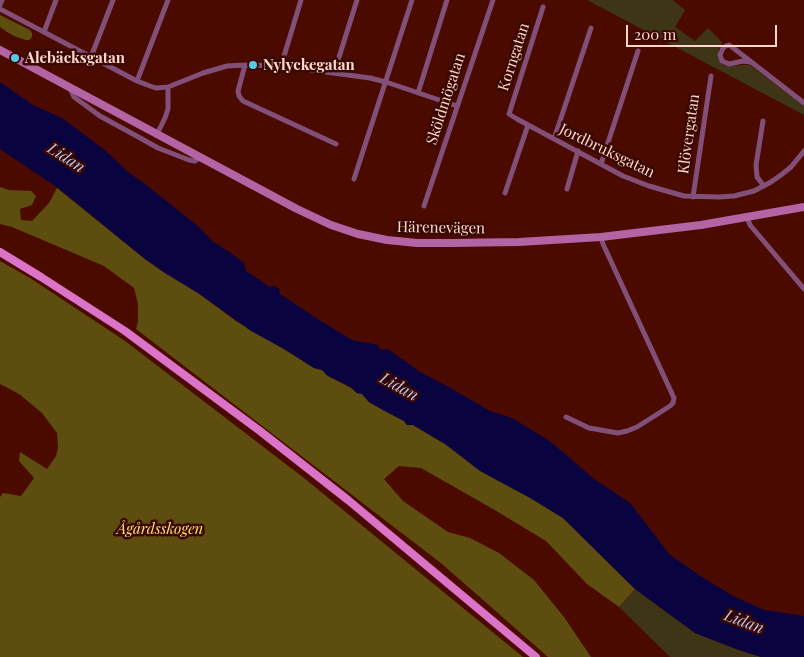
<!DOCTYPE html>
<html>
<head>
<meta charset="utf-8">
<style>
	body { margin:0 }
	#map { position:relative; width:804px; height:657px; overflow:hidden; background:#4b0a00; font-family:"Playfair Display",serif }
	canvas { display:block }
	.scale { position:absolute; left:626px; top:25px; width:151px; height:22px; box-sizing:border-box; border:2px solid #ffd6cb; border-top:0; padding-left:6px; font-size:15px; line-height:18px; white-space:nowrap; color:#ffd6cb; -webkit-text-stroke:4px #390901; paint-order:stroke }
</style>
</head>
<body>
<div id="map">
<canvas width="804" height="657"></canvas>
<div class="scale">200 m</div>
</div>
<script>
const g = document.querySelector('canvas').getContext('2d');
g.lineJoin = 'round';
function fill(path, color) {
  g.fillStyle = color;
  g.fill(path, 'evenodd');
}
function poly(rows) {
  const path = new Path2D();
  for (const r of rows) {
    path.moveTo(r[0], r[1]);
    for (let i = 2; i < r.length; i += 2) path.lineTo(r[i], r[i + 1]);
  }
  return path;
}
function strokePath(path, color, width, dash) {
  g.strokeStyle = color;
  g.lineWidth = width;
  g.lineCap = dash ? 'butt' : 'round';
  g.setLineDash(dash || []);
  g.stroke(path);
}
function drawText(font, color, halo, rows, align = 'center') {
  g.font = font + ' "Playfair Display",serif';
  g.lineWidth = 5;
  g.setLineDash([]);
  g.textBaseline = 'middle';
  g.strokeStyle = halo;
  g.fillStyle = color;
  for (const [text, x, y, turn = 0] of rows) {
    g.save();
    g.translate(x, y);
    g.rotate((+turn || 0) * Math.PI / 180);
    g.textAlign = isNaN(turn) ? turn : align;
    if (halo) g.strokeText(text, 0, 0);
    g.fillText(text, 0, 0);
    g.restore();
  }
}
const green = poly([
	[587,0,673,0,685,10,675,27,695,41,708,28,723,43,719,48,718,56,720,61,723,65,728,66,743,65,750,65,804,106,804,115],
	[635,589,695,633,739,650,761,657,670,657,619,607]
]);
const forest = poly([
	[0,15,30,30,32,33,32,37,29,40,26,40,14,36,7,32,0,27],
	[0,187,9,190,31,191,36,196,32,205,20,209,21,220,32,221,49,203,57,188,145,259,165,273,198,293,236,321,284,349,314,368,322,370,328,376,351,388,357,393,362,394,369,402,383,410,404,421,407,425,413,425,445,444,563,518,635,589,619,607,587,584,546,541,493,509,421,468,399,466,384,479,403,501,448,532,470,538,499,553,534,580,564,617,591,657,548,657,442,564,136,329,138,321,138,304,134,288,104,266,12,227,0,224],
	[0,261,30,278,125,341,304,478,523,657,0,657,0,497,3,493,21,496,34,478,19,461,20,452,47,469,56,456,58,448,57,433,42,413,19,394,0,384]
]);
const water = poly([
	[0,82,33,105,62,118,106,151,128,172,145,184,199,227,212,241,231,253,244,263,246,271,270,287,275,286,279,289,280,294,319,320,352,340,378,345,379,348,382,350,388,349,420,372,445,385,490,411,512,418,551,442,594,479,630,503,670,555,702,577,733,596,764,610,804,616,804,657,761,657,739,650,695,633,635,589,563,518,530,498,480,471,445,444,413,425,407,425,404,421,383,410,369,402,362,394,357,393,351,387,328,376,322,370,314,368,284,349,251,331,198,293,165,273,145,259,58,188,0,149]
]);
const street = poly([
	[0,5,2,0],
	[543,7,509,114,517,119,623,176,649,186,684,196,719,197,734,196,754,191,771,182,781,175,791,167,804,151],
	[0,9,137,81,150,86,156,88,168,87,203,73,227,66,245,65,281,66,370,78,386,82,457,106],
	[44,32,56,0],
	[91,57,113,0],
	[750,62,743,61,729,64,722,61,720,55,723,48,726,46,729,45,732,47,804,103],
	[245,65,238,91,239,96,243,101,336,144],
	[281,66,301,0],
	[334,73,357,0],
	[137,81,168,0],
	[70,88,74,97,100,116,142,139,158,148,189,160,195,161,200,157],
	[418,93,447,0],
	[763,121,756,165,757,177,764,186],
	[157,134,165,118,168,109,168,87],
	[554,139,591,28],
	[601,164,638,51],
	[354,179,412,0],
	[567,189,578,151],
	[505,193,528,125],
	[693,197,711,76],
	[424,206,493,0],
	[747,217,750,225,804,289],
	[566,417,589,428,618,433,627,431,637,427,656,415,670,406,673,403,674,398,603,244,601,237]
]);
const secondary = poly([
	[0,50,297,209,331,225,358,234,387,240,417,243,452,243,519,242,601,237,701,225,804,207]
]);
const primary = poly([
	[0,252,41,277,125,331,260,431,348,500,536,657]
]);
const markers = [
	[15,58,5,"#57c9e2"],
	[253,65,5,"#57c9e2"]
];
const streetNames = [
	["Korngatan",514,57,-72],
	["Sköldmögatan",446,99,-72],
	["Klövergatan",689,134,-82],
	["Jordbruksgatan",607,151,26],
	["Härenevägen",441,228,1]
];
const poiNames = [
	["Alebäcksgatan",25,58],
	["Nylyckegatan",263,65]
];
const parkNames = [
	["Ågårdsskogen",160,529]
];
const waterNames = [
	["Lidan",66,158,33],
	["Lidan",399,387,29],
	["Lidan",744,622,21]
];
fill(green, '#3d3516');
fill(forest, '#5d4d0e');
fill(water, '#09033f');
strokePath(street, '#814f77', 5);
strokePath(secondary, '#b464a5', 8);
strokePath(primary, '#db73c9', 8);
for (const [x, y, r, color] of markers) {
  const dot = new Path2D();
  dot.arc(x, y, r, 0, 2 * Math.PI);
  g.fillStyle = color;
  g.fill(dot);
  strokePath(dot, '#390901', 2);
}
drawText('15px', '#ffd6cb', '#390901', streetNames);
drawText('bold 15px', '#ffd6cb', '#390901', poiNames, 'left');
drawText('italic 15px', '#fde074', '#390901', parkNames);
drawText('italic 16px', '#bcc7f5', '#390901', waterNames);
</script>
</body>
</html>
